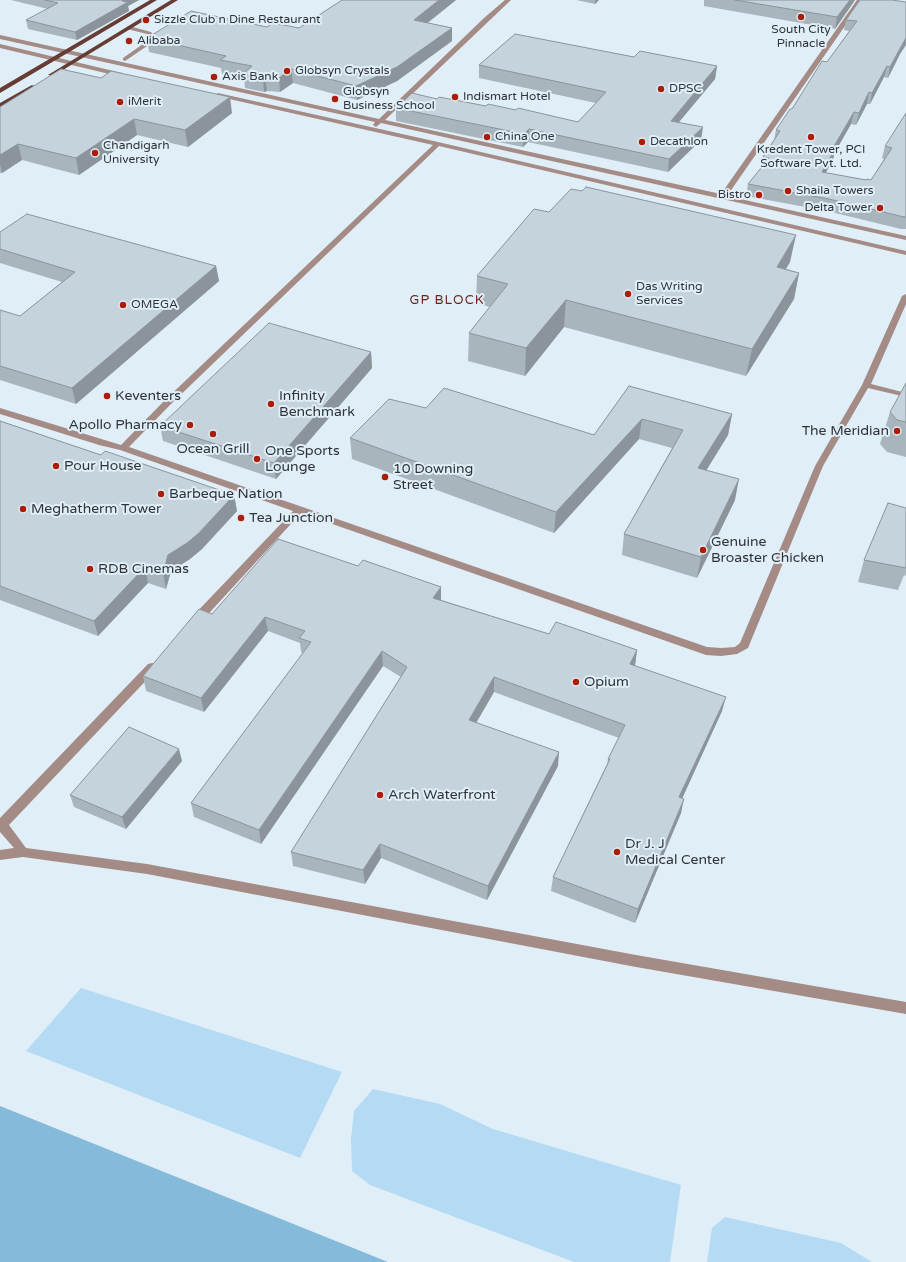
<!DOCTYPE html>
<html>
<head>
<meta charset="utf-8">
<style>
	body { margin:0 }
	canvas { display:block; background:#e0eef7 }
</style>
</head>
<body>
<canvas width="906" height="1262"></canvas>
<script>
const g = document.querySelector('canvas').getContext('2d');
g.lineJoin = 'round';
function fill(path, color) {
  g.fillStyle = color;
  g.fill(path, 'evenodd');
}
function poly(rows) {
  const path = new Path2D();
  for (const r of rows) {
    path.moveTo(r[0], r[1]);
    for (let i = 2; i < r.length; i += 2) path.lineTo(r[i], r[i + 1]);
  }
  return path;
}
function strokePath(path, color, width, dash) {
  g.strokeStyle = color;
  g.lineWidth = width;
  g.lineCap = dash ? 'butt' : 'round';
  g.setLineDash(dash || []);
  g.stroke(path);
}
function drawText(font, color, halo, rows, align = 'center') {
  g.font = font + ' "Varela Round",sans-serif';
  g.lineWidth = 4;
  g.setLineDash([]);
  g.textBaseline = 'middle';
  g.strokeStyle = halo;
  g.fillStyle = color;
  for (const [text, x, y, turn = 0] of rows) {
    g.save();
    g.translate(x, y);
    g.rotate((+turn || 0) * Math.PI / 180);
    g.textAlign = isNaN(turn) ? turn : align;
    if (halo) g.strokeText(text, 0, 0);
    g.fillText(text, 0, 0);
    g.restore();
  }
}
const green = poly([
	[81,988,342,1072,300,1158,26,1051],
	[373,1089,440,1104,493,1129,681,1185,670,1262,574,1262,370,1185,352,1171,351,1139,354,1111],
	[725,1217,841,1243,872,1262,707,1262,712,1228]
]);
const water = poly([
	[0,1106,388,1262,0,1262]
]);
const minor = poly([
	[505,0,511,0,385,120,721,194,857,0,863,0,727,196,906,236,906,240,381,123,376,127,373,125,375,122,0,39,0,35,379,119,484,18,505,0],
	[129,26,151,32,156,40,125,61,123,60,123,58,150,39,147,34,127,29,127,27,129,26],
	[0,44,122,73,125,75,122,77,0,48,0,44],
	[218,93,438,142,906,251,906,255,439,146,169,406,129,447,707,647,721,648,735,647,740,643,815,466,862,385,902,296,906,294,906,304,871,384,906,393,906,397,868,388,823,466,748,648,737,654,721,656,706,655,301,513,200,623,192,623,191,620,192,617,293,511,120,450,99,445,0,414,0,408,121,445,163,402,433,145,216,96,215,95,218,93],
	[152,663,156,664,157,667,156,670,9,825,26,848,147,864,636,955,906,1002,906,1014,636,967,147,874,23,857,0,860,0,850,14,848,0,832,0,818,148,664,152,663]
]);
const major = poly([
	[150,0,157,0,0,93,0,88,150,0],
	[171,0,178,0,53,76,48,75,171,0],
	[32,85,34,86,34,88,0,108,0,103,32,85]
]);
const wall = poly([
	[11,0,139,0,128,6,129,11,77,40,28,29,26,20,48,9],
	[456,0,428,23,452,28,452,41,397,81,357,100,293,83,280,92,267,91,264,92,245,88,244,78,222,74,221,68,149,52,147,38,267,27,299,28],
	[576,0,599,0,595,4],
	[704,0,855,0,835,29,704,6],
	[860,0,900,54,888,78,884,77,870,104,867,104,856,125,851,124,834,154,833,160,826,173,866,180,871,180,884,159,882,158,885,146,906,113,906,229,901,229,827,211,746,196,748,184,761,168,763,157,774,140,776,130,827,62,849,31,844,30,846,20],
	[634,57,717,66,715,79,679,122,701,140,668,172,528,142,523,147,396,121,396,108,437,99,578,122,596,103,479,78,479,65],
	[0,107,232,113,188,147,137,135,79,175,22,160,2,173,0,173],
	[549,212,790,262,786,269,799,273,794,299,746,376,564,327,525,376,468,361,469,333,490,307,476,303,477,276],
	[0,232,216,266,219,281,76,404,0,380,0,310,20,316,62,282,0,263],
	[371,352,372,368,276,479,163,441,160,426],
	[906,383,906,457,887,452,880,444,890,412],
	[629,386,732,414,728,435,706,470,735,500,697,578,622,555,624,534,672,448,639,439,554,533,352,459,350,438,426,408,594,435],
	[0,421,101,455,234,495,237,511,202,549,190,559,171,571,166,589,148,583,98,636,0,600],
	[906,508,906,576,904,575,898,590,858,582,864,560],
	[358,566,441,587,441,600,549,634,637,650,635,666,722,711,682,798,681,813,635,923,551,891,553,877,607,764,608,759,619,738,494,692,476,723,558,766,487,900,381,858,365,884,293,866,291,852,401,677,383,666,261,844,194,817,191,803,303,653,301,652,300,643,268,631,204,712,146,691,143,676,212,614],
	[182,761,126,829,74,807,70,795]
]);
const shadedWall = poly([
	[123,0,139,0,128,6,129,11,77,40,75,32],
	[439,0,456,0,414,33,414,20],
	[595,0,599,0,595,4],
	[850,0,855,0,835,29,837,17],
	[452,28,452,41,397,81,357,100,356,86],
	[906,38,906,45,900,54,888,78,890,67,903,43],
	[717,66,715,79,669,134,671,121],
	[887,66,884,77,870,104,872,93],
	[291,69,293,83,280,92,279,78],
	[265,76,267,91,264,92,263,78],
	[869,92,867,104,856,125,859,113],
	[230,97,232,113,188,147,185,130],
	[854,112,851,124,834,154,833,160,819,184,822,172,833,148],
	[134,119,137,135,79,175,76,158],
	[703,127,701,140,668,172,669,159],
	[529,129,528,142,523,147,524,134],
	[18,144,22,160,2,173,0,164,0,155],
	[796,235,790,262,771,294,777,267],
	[216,266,219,281,76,404,72,388],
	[799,273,794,299,746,376,752,349],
	[566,300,564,327,525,376,526,348],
	[371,352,372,368,276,479,274,463],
	[732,414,728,435,695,489,698,468],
	[642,419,639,439,554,533,556,512],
	[739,479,735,500,697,578,701,557],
	[234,495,237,511,202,549,190,559,171,571,166,589,163,573,168,555],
	[145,567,148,583,98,636,94,621],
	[441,587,441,601,433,598],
	[265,617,268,631,204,712,201,698],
	[637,650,635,665,627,678,630,664],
	[382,651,383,666,261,844,259,830],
	[494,677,494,692,469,735,469,720],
	[726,697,722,711,676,812,679,797],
	[179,749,182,761,126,829,122,817],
	[559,752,558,766,487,900,488,886],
	[684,799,681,813,635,923,638,909],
	[380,844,381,858,365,884,363,870]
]);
const building = poly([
	[45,0,123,0,122,1,128,2,75,32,26,20,58,3,45,0],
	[342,0,439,0,414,20,452,28,397,67,356,86,291,69,279,78,265,76,263,78,243,74,252,66,220,60,226,56,147,38,191,11,267,27,273,23,299,28,342,0],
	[735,0,850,0,837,17,735,0],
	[860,0,892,0,906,2,906,38,903,43,890,67,887,66,872,93,869,92,859,113,854,112,833,148,835,149,822,172,866,180,867,179,871,180,892,148,885,146,906,113,906,217,904,217,829,199,748,184,769,158,763,157,780,131,776,130,790,109,792,109,822,61,827,62,857,21,846,20,860,0],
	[515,34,634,57,640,51,717,66,671,121,703,127,669,159,529,129,524,134,396,108,412,93,437,99,439,97,486,106,488,104,516,110,518,108,578,122,606,92,479,65,515,34],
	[61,69,101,78,111,71,230,97,185,130,134,119,76,158,18,144,0,155,0,107,61,69],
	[586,187,796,235,777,267,799,273,752,349,566,300,526,348,469,333,508,284,477,276,534,209,549,212,571,189,582,191,586,187],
	[27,214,216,266,72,388,0,366,0,310,20,316,75,272,0,249,0,232,27,214],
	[269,323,371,352,274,463,160,426,269,323],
	[906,383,906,422,897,420,890,412,906,383],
	[629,386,732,414,698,468,739,479,701,557,624,534,683,430,642,419,556,512,350,438,389,399,426,408,444,388,594,435,629,386],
	[0,421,101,455,105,451,234,495,199,533,187,543,168,555,163,573,145,567,94,621,0,586,0,421],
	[888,503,906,508,906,568,864,560,888,503],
	[278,539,358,566,363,560,441,587,433,598,549,634,556,622,637,650,630,664,726,697,679,797,684,799,638,909,553,877,610,759,608,759,625,725,494,677,469,720,559,752,488,886,380,844,363,870,291,852,407,667,382,651,259,830,191,803,311,642,299,638,305,631,265,617,201,698,143,676,199,609,212,614,278,539],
	[129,727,179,749,122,817,70,795,129,727]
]);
const markers = [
	[801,17,4,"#ac1d07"],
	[146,20,4,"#ac1d07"],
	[129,41,4,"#ac1d07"],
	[287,71,4,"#ac1d07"],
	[214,77,4,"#ac1d07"],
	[661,89,4,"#ac1d07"],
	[455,97,4,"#ac1d07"],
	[335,99,4,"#ac1d07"],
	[120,102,4,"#ac1d07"],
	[487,137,4,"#ac1d07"],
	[811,137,4,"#ac1d07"],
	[642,142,4,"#ac1d07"],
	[95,153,4,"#ac1d07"],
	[788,191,4,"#ac1d07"],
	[759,195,4,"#ac1d07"],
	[880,208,4,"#ac1d07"],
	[628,294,4,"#ac1d07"],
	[123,305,4,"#ac1d07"],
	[107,396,4,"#ac1d07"],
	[271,404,4,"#ac1d07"],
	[190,425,4,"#ac1d07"],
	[897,431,4,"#ac1d07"],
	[213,434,4,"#ac1d07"],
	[257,459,4,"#ac1d07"],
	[56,466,4,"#ac1d07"],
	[385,477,4,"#ac1d07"],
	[161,494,4,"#ac1d07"],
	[23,509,4,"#ac1d07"],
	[241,518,4,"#ac1d07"],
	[703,550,4,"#ac1d07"],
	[90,569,4,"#ac1d07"],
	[576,682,4,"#ac1d07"],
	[380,795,4,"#ac1d07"],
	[617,852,4,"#ac1d07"]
];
const farPoinames = [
	["Sizzle Club n Dine Restaurant",154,20],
	["South City",801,30,"center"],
	["Pinnacle",801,44,"center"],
	["Alibaba",137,41],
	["Globsyn Crystals",295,71],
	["Axis Bank",222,77],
	["DPSC",669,89],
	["Globsyn",343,92],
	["Business School",343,106],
	["Indismart Hotel",463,97],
	["iMerit",128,102],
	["China One",495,137],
	["Decathlon",650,142],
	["Chandigarh",103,146],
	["University",103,160],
	["Kredent Tower, PCI",811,150,"center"],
	["Software Pvt. Ltd.",811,164,"center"],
	["Shaila Towers",796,191],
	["Bistro",751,195,"right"],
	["Delta Tower",872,208,"right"],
	["Das Writing",636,287],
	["Services",636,301],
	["OMEGA",131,305]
];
const farNeighbourhoodnames = [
	["GP BLOCK",447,301]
];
const poiNames = [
	["Keventers",115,396],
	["Infinity",279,396],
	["Benchmark",279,412],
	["Apollo Pharmacy",182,425,"right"],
	["The Meridian",889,431,"right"],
	["Ocean Grill",213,449,"center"],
	["One Sports",265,451],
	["Lounge",265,467],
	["Pour House",64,466],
	["10 Downing",393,469],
	["Street",393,485],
	["Barbeque Nation",169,494],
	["Meghatherm Tower",31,509],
	["Tea Junction",249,518],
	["Genuine",711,542],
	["Broaster Chicken",711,558],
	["RDB Cinemas",98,569],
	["Opium",584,682],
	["Arch Waterfront",388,795],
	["Dr J. J",625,844],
	["Medical Center",625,860]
];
fill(green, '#b4dbf3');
fill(water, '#85bada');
fill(minor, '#a48b85');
fill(major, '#663c34');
fill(wall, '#a9b5bd');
fill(shadedWall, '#8a949a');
fill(building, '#c5d3dc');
strokePath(building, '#8a949a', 1);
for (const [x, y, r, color] of markers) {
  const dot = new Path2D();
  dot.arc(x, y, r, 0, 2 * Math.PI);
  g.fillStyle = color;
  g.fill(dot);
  strokePath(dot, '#e0eef7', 1.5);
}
drawText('12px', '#2f3438', '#e0eef7', farPoinames, 'left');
g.letterSpacing = '1px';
drawText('13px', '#682419', '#e0eef7', farNeighbourhoodnames);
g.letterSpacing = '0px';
drawText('14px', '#2f3438', '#e0eef7', poiNames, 'left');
</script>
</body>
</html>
